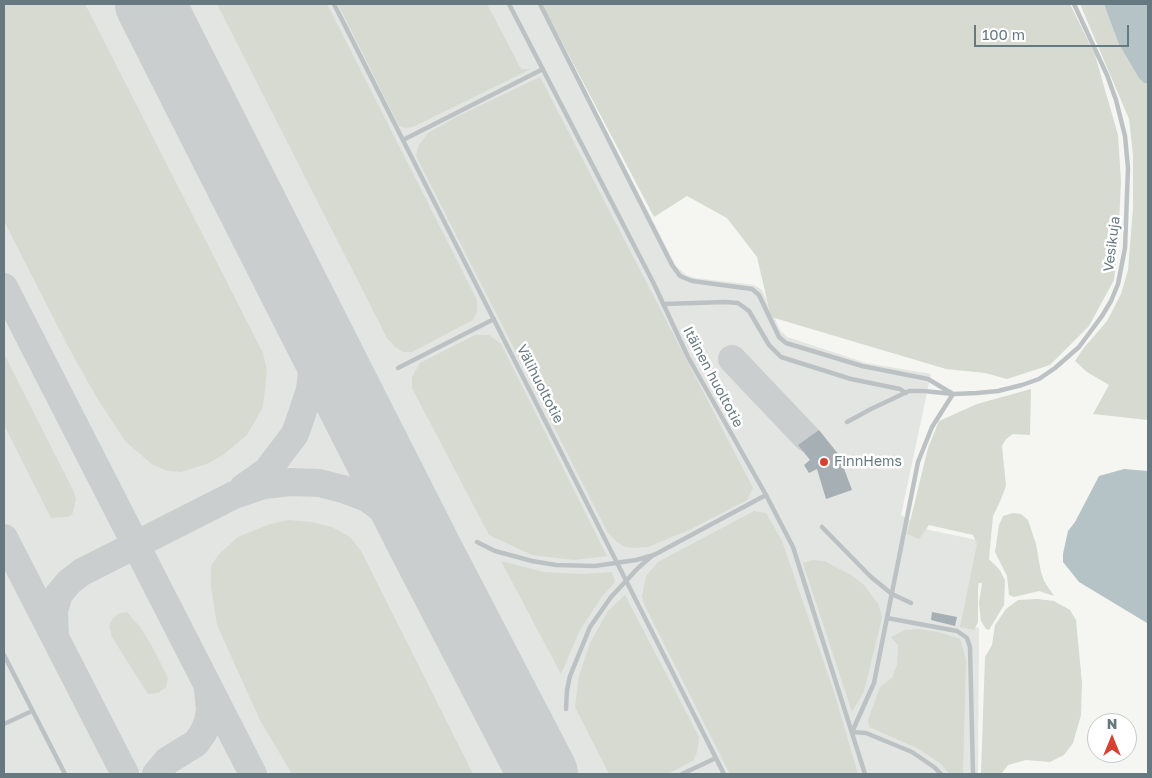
<!DOCTYPE html>
<html>
<head>
<meta charset="utf-8">
<style>
	body { margin:0 }
	#map { position:relative; width:1152px; height:778px; overflow:hidden; background:#f5f5f2; font-family:"Golos Text",sans-serif }
	canvas { display:block }
	.frame { position:absolute; inset:0; border:5px solid #667981; pointer-events:none }
	.north { position:absolute; left:1087px; top:713px; width:50px; height:50px; box-sizing:border-box; background:#fff; border:1px solid #c2c9cd; border-radius:50%; rotate:0deg; font-size:14px; font-weight:700; line-height:20px; text-align:center; color:#667981 }
	.north::after { content:''; display:block; margin:auto; width:18px; height:22px; background:#d64231; clip-path:polygon(50% 0,100% 100%,50% 72%,0 100%) }
	.scale { position:absolute; left:974px; top:25px; width:155px; height:22px; box-sizing:border-box; border:2px solid #667981; border-top:0; padding-left:6px; font-size:15px; line-height:18px; white-space:nowrap; color:#667981; -webkit-text-stroke:4px #fff; paint-order:stroke }
</style>
</head>
<body>
<div id="map">
<canvas width="1152" height="778"></canvas>
<div class="frame"></div>
<div class="north">N</div>
<div class="scale">100 m</div>
</div>
<script>
const g = document.querySelector('canvas').getContext('2d');
g.lineJoin = 'round';
function fill(path, color) {
  g.fillStyle = color;
  g.fill(path, 'evenodd');
}
function poly(rows) {
  const path = new Path2D();
  for (const r of rows) {
    path.moveTo(r[0], r[1]);
    for (let i = 2; i < r.length; i += 2) path.lineTo(r[i], r[i + 1]);
  }
  return path;
}
function strokePath(path, color, width, dash) {
  g.strokeStyle = color;
  g.lineWidth = width;
  g.lineCap = dash ? 'butt' : 'round';
  g.setLineDash(dash || []);
  g.stroke(path);
}
function drawText(font, color, halo, rows, align = 'center') {
  g.font = font + ' "Golos Text",sans-serif';
  g.lineWidth = 5;
  g.setLineDash([]);
  g.textBaseline = 'middle';
  g.strokeStyle = halo;
  g.fillStyle = color;
  for (const [text, x, y, turn = 0] of rows) {
    g.save();
    g.translate(x, y);
    g.rotate((+turn || 0) * Math.PI / 180);
    g.textAlign = isNaN(turn) ? turn : align;
    if (halo) g.strokeText(text, 0, 0);
    g.fillText(text, 0, 0);
    g.restore();
  }
}
const built = poly([
	[4,4,541,4,676,266,686,275,695,278,754,285,762,290,780,330,787,337,866,363,931,374,901,515,929,530,987,542,971,626,979,628,978,774,4,774]
]);
const green = poly([
	[4,4,85,4,263,353,267,371,263,407,247,435,223,455,207,464,181,472,168,471,153,465,125,441,97,398,71,352,4,221],
	[217,4,327,4,477,300,477,312,473,320,412,352,403,352,395,347,387,338],
	[338,4,487,4,521,69,531,69,413,127,405,128,399,126],
	[542,4,1070,4,1095,55,1118,135,1121,181,1118,244,1114,280,1089,326,1050,365,1007,379,985,373,946,369,771,317,757,257,727,218,687,196,654,217],
	[1080,4,1104,4,1144,83,1148,83,1148,420,1093,414,1109,385,1087,372,1075,361,1083,349,1107,321,1121,294,1128,270,1133,209,1133,155,1129,119],
	[540,77,753,488,747,500,691,529,648,547,633,548,625,547,617,542,608,533,416,156,419,145,428,133,456,117],
	[475,335,489,335,501,344,607,556,574,560,532,555,489,535,412,388,412,377,420,363],
	[4,354,73,490,76,499,72,515,67,517,51,518,4,425],
	[1031,389,1030,435,1013,434,1006,439,1002,446,1006,486,999,504,993,516,989,559,999,569,1005,580,1004,605,989,630,986,629,981,621,979,603,982,583,978,583,978,622,974,630,960,627,977,544,973,535,929,525,919,539,907,534,928,448,939,421,977,404],
	[754,511,766,513,782,541,834,692,858,774,730,774,644,604,642,596,646,576,658,562],
	[1013,513,1021,514,1028,520,1036,544,1041,572,1044,581,1054,596,1039,591,1014,597,1009,595,1007,576,995,552,999,525,1003,516],
	[289,520,311,522,332,527,350,537,361,551,473,774,292,774,260,720,217,625,211,587,211,566,219,554,238,537,270,524],
	[813,560,824,561,851,575,864,585,879,605,882,618,864,691,852,712,803,563],
	[501,561,544,572,581,574,612,572,615,582,601,598,580,630,561,674],
	[625,595,699,737,698,749,694,760,668,774,609,774,575,707,579,676,590,643,608,611],
	[1038,599,1054,601,1070,610,1076,620,1082,683,1081,715,1073,743,1064,755,1050,762,1026,760,1008,765,1001,774,981,774,985,657,992,645,995,625,1006,609,1018,600],
	[127,612,140,627,153,648,168,678,166,687,158,693,148,694,112,637,109,626,113,618,120,613],
	[918,629,938,632,960,639,963,648,966,661,963,774,949,774,941,764,919,749,869,727,868,720,880,687,892,678,897,665,898,645,891,637,905,630]
]);
const water = poly([
	[1104,4,1148,4,1148,83,1144,83,1139,78,1119,44],
	[1124,469,1148,471,1148,626,1147,623,1079,582,1063,562,1063,554,1068,531,1075,522,1099,476]
]);
const taxiway = poly([
	[4,287,253,774],
	[732,359,807,438],
	[243,488,267,471,295,434,310,390,313,363,307,323,297,291],
	[4,538,125,774],
	[55,636,54,610,59,594,69,582,82,572,234,495,264,485,291,482,319,483,343,489,367,498,405,526,426,549],
	[515,719,530,759,532,774],
	[156,774,167,761,196,743,203,733,208,722,210,710,208,689]
]);
const runway = poly([
	[150,4,426,549,543,774]
]);
const building = poly([
	[819,430,839,455,852,490,826,499,817,469,809,473,804,465,810,460,798,445],
	[932,612,957,617,955,626,931,620]
]);
const service = poly([
	[334,4,724,774],
	[509,4,654,284,688,357,766,495,793,547,865,774],
	[540,4,672,265,680,276,692,281,752,289,759,295,779,337,786,343,862,366,928,379,953,394,932,427,918,462,874,683,852,732,866,733,912,752,934,767,941,774],
	[403,140,543,69],
	[663,304,725,302,738,303,749,311,769,345,781,357,851,379,900,389,906,393],
	[398,368,494,319],
	[847,422,871,409,909,391,924,391,953,394,977,393,998,391,1022,385,1039,379,1055,368,1079,347,1102,316,1111,301,1118,284,1125,248,1128,168,1125,136,1116,100,1107,75,1074,4],
	[822,527,871,577,892,594,911,603],
	[477,542,495,551,532,561,556,565,595,566,636,560,654,555,766,495],
	[887,618,957,631,967,638,970,647,973,774],
	[4,655,65,774],
	[566,709,567,690,570,676,590,627,611,597,638,568,653,555],
	[4,724,32,711],
	[682,774,716,758]
]);
const markers = [
	[824,462,5,"#d64231"]
];
const streetNames = [
	["Vesikuja",1112,244,-83],
	["Itäinen huoltotie",713,377,62],
	["Välihuoltotie",540,384,63]
];
const poiNames = [
	["FinnHems",834,462]
];
fill(built, '#e3e5e3');
fill(green, '#d6dad1');
fill(water, '#b6c3c6');
strokePath(taxiway, '#cacece', 28);
strokePath(runway, '#cacece', 70);
fill(building, '#a6afb3');
strokePath(service, '#bcc2c4', 4.5);
for (const [x, y, r, color] of markers) {
  const dot = new Path2D();
  dot.arc(x, y, r, 0, 2 * Math.PI);
  g.fillStyle = color;
  g.fill(dot);
  strokePath(dot, '#fff', 2);
}
drawText('14px', '#667981', '#fff', streetNames);
drawText('14px', '#667981', '#fff', poiNames, 'left');
</script>
</body>
</html>
